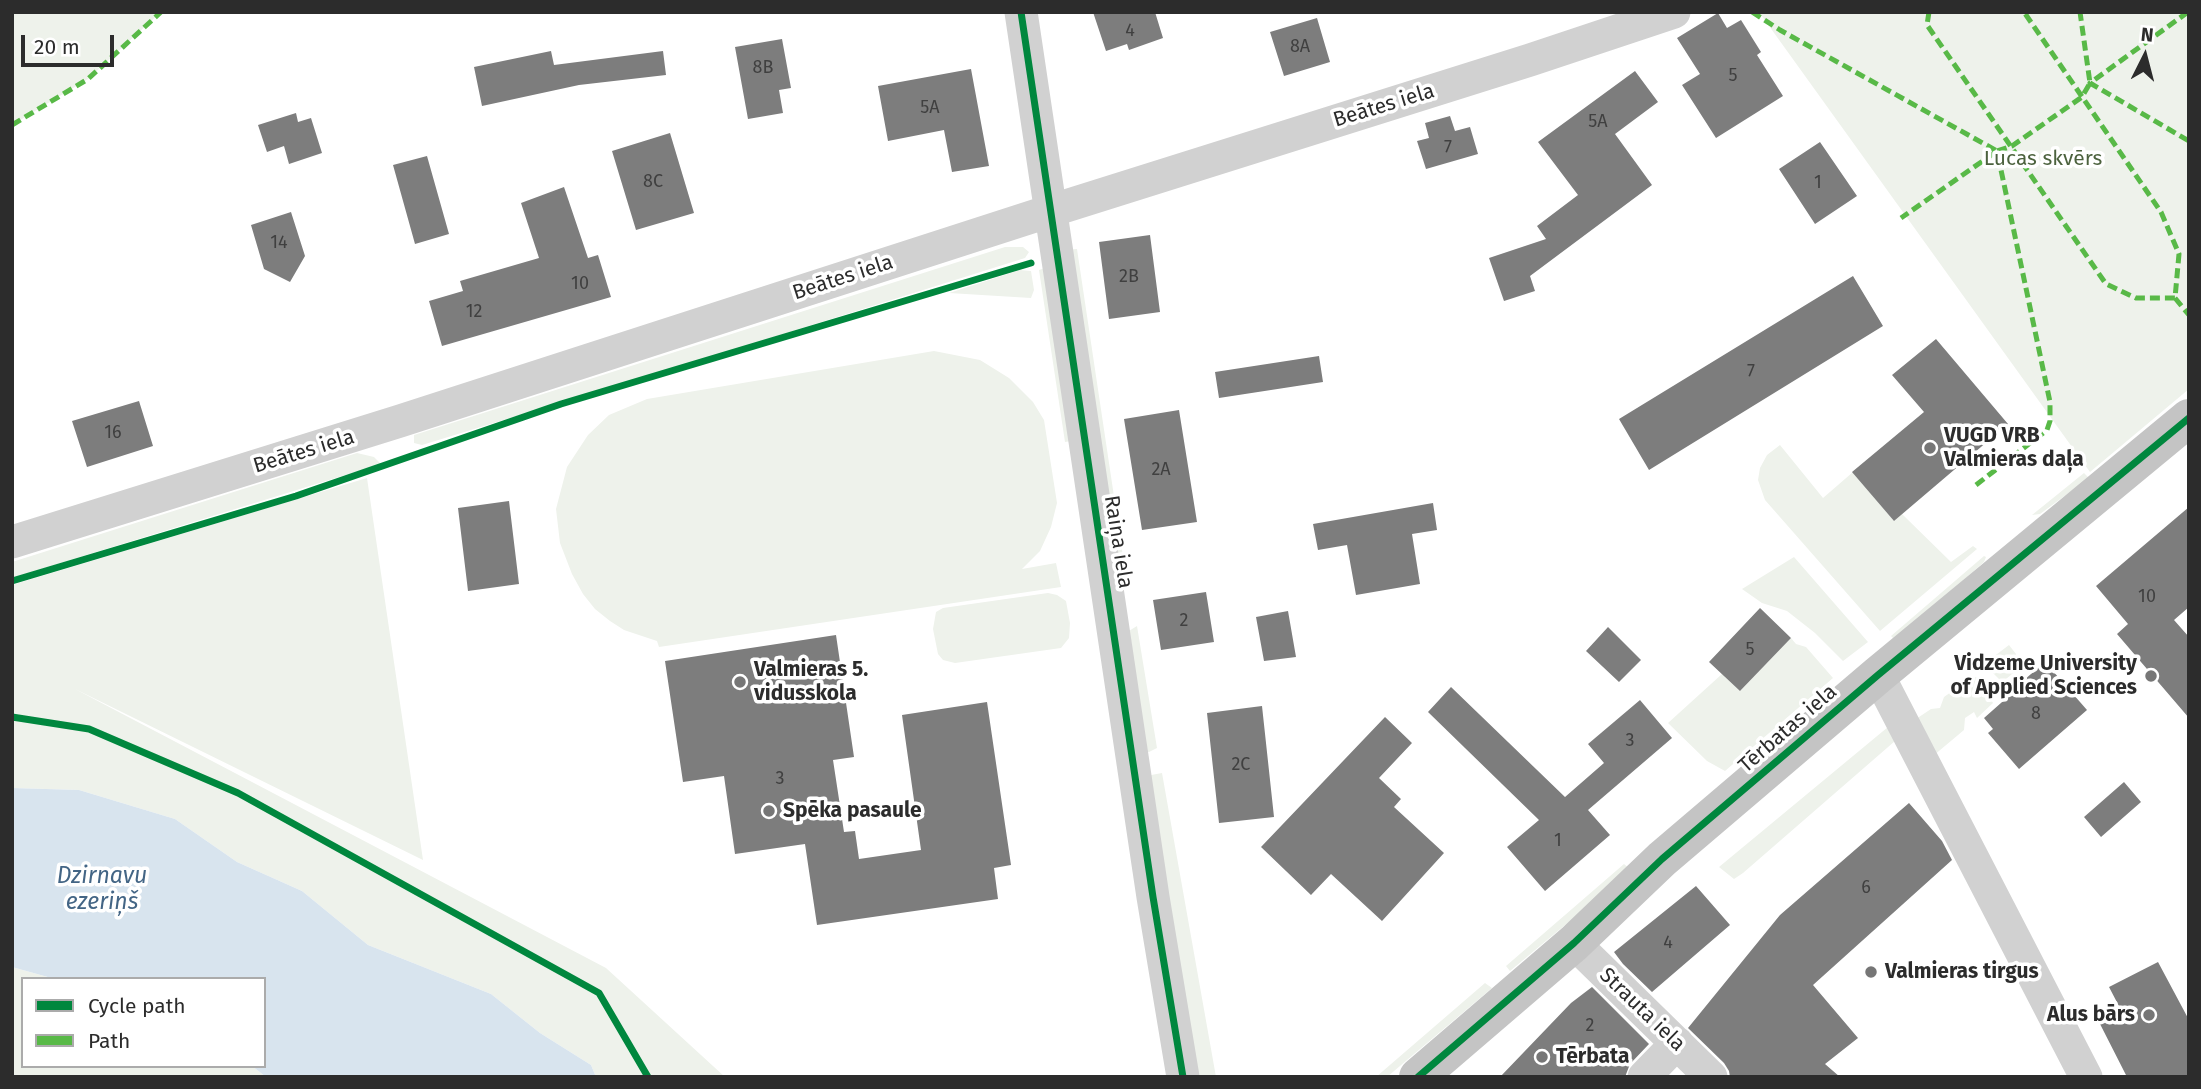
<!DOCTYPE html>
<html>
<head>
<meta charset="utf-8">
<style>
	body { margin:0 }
	#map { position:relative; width:2201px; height:1089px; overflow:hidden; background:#fff; font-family:"Fira Sans",sans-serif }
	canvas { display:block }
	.frame { position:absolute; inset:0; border:14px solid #2c2c2c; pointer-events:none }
	.legend { position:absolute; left:21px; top:977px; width:245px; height:91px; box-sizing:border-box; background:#fff; border:2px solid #ababab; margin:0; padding:9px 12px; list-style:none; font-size:21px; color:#2c2c2c }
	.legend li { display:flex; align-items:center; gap:14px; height:35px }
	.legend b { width:35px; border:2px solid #ababab }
	.north { position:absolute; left:2110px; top:21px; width:70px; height:70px; -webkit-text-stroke:5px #fff; paint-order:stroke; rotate:6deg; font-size:19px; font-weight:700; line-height:28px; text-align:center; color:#2c2c2c }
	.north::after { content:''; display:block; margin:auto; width:24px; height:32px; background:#2c2c2c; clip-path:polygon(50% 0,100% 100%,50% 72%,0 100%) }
	.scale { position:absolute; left:21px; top:35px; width:93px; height:32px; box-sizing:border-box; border:4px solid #2c2c2c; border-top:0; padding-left:9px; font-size:21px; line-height:24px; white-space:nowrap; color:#2c2c2c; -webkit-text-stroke:5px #fff; paint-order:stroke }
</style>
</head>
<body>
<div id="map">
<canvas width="2201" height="1089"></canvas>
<div class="frame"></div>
<ul class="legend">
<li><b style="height:9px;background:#00873e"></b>Cycle path</li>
<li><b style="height:9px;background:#58b947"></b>Path</li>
</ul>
<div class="north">N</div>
<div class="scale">20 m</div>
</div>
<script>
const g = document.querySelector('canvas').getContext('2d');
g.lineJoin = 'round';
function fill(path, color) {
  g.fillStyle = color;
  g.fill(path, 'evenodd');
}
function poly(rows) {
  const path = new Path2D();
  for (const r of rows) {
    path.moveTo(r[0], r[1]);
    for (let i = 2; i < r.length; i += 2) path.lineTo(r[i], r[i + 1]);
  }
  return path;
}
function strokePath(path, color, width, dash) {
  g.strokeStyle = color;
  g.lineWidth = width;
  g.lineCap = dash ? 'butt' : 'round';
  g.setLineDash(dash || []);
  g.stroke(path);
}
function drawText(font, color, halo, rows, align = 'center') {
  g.font = font + ' "Fira Sans",sans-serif';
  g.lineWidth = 7;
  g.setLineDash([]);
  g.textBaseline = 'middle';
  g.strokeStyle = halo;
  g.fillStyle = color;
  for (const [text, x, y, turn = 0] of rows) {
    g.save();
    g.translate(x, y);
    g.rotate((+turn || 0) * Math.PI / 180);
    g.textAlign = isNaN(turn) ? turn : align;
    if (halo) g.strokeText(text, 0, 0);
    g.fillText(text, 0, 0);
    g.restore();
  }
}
const green = poly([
	[12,12,161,12,88,79,12,125],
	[1759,12,2189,12,2189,389,2090,472],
	[1005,247,1023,247,1029,252,1025,258,729,351,422,445,414,443,414,435],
	[1077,249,1125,570,1121,569,1063,250],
	[1045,268,1071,441,1065,442,1039,270],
	[1020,270,1031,271,1034,290,1031,298,949,293],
	[934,351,980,360,1009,378,1033,402,1044,420,1057,503,1051,527,1040,551,1022,569,1056,563,1061,587,659,647,657,641,624,630,610,621,595,609,583,594,572,574,560,543,556,509,567,467,588,435,609,415,647,399],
	[1780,445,1823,498,1853,472,1894,521,1902,514,1951,562,1973,546,1977,549,1880,631,1765,500,1758,480,1760,468,1767,455],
	[357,453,374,457,381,464,12,578,12,562],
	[2084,473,2089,478,2040,514,2032,515],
	[367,478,423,860,75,689,606,968,725,1077,596,1077,591,1065,540,1033,491,994,368,945,302,891,237,862,175,819,79,790,12,788,12,585],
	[1984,556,1986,557,1984,562,1895,640,1891,636],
	[1794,557,1868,642,1843,661,1815,633,1787,611,1762,603,1742,589],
	[1048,593,1057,595,1066,601,1070,623,1069,638,1061,648,955,663,943,660,938,654,933,629,936,612,943,608],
	[1137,626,1157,748,1149,752,1142,751,1124,634],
	[1791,638,1796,644,1806,647,1833,678,1725,771,1707,761,1668,723,1722,674,1740,691],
	[2009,645,2016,654,2013,662,2015,672,2002,682,1984,664],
	[1972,677,1980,677,1989,689,1990,698,1993,703,1977,718,1974,712,1965,718,1964,730,1933,756,1916,719,1931,709,1940,708,1944,697],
	[1888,727,1895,741,1743,873,1734,879,1719,867],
	[1162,773,1216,1077,1196,1077,1146,776],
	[1624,864,1631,870,1510,971,1506,966],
	[12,967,55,979,23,979,23,1066,252,1066,266,1077,12,1077],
	[1485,983,1492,988,1387,1077,1376,1077]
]);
const water = poly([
	[12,788,79,790,175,819,237,862,302,891,368,945,491,994,540,1033,591,1065,596,1077,266,1077,252,1066,264,1066,264,979,55,979,12,967]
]);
const building = poly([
	[1093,12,1155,12,1163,38,1129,50,1127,44,1106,51],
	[1718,13,1727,28,1741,20,1761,52,1757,55,1783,96,1716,138,1682,85,1700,74,1677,38],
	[1317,18,1330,62,1284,76,1270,32],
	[782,39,791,88,779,90,783,113,748,119,735,47],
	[551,51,554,65,663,51,666,75,579,85,482,106,474,67],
	[971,69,989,166,952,172,944,130,888,141,878,86],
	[1635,71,1658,102,1615,134,1652,185,1530,276,1535,291,1504,301,1489,258,1546,239,1537,226,1578,195,1538,142],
	[296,113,298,122,311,118,322,153,289,164,284,146,267,152,258,125],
	[1450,116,1455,131,1470,127,1478,154,1426,169,1417,141,1429,138,1425,123],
	[670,133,694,213,636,230,612,151],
	[1820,142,1857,196,1815,224,1779,169],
	[427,156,449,234,415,244,393,165],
	[564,187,588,258,598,255,611,297,442,346,429,301,463,291,460,281,539,258,521,203],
	[291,212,305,256,290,282,264,269,251,225],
	[1150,235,1160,312,1109,319,1099,242],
	[1853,276,1883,326,1649,470,1619,419],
	[1936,339,2008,424,1894,521,1852,472,1924,412,1892,375],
	[1319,356,1323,382,1219,398,1215,372],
	[139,401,153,446,87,467,72,421],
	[1179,410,1197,522,1142,530,1124,419],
	[509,501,519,584,468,591,458,508],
	[1433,503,1437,530,1412,534,1420,584,1356,595,1347,545,1318,550,1313,524],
	[2189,507,2189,607,2174,620,2189,637,2189,718,2117,634,2128,624,2096,586],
	[1206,592,1214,642,1161,650,1153,600],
	[1760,608,1791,638,1740,691,1709,662],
	[1288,611,1296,657,1264,661,1256,617],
	[1608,627,1641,660,1619,682,1586,651],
	[836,635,854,757,833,760,844,832,855,831,859,859,921,850,902,715,987,702,1011,865,994,868,998,899,817,925,805,844,735,854,724,776,683,782,665,661],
	[2045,662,2087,710,2019,769,1988,733,1993,729,1984,718,2010,695,2010,692],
	[1451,687,1565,797,1604,763,1588,744,1640,700,1672,738,1588,810,1610,835,1545,891,1507,847,1539,820,1428,712],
	[1262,706,1274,817,1219,823,1207,713],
	[1385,717,1412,743,1379,778,1401,799,1394,807,1444,853,1382,921,1331,874,1311,895,1261,847],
	[2124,782,2141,802,2101,837,2084,817],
	[1909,803,1942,841,1952,860,1813,985,1858,1038,1825,1064,1840,1077,1730,1077,1729,1071,1724,1063,1688,1028,1780,915],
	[1696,886,1730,925,1652,992,1623,964,1614,952],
	[2158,962,2189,1020,2189,1077,2127,1077,2099,1022,2121,1010,2109,987],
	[1592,987,1649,1044,1630,1064,1625,1077,1500,1077,1571,1003]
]);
const minor = poly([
	[1021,12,1153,897,1183,1077],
	[12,542,400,421,1050,211,1530,60,1674,12],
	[1878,675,2086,1077],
	[1574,943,1711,1077],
	[1644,1077,1677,1043]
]);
const major = poly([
	[1418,1077,1574,943,1662,859,1878,675,2189,418]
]);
const quiet = poly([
	[1752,12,1780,30,1997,151,1901,218],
	[1929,12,1927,25,2106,284,2136,298,2175,298,2179,254,2161,212,2024,12],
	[2188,12,2090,83,2189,141],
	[12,125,88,79,161,12],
	[2175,298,2189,315],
	[1976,485,2047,430,2050,421,2050,402,1997,151,2012,146,2082,97,2090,83,2080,12]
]);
const cycleway = poly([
	[1021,12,1153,897,1183,1077],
	[12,581,296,496,561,404,1031,263],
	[12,717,89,729,238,793,599,993,648,1077],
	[1418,1077,1574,943,1662,859,1878,675,2189,418]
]);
const markers = [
	[1930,448,7,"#767676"],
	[2151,676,7,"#767676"],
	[740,682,7,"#767676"],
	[769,811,7,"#767676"],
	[1871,972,7,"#767676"],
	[2149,1015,7,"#767676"],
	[1542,1057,7,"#767676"]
];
const numberNames = [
	["4",1130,31],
	["8A",1300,47],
	["8B",763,68],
	["5",1733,76],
	["5A",930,108],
	["5A",1598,122],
	["7",1448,148],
	["8C",653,182],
	["1",1818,183],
	["14",279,243],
	["2B",1129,277],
	["10",580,284],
	["12",474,312],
	["7",1751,372],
	["16",113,433],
	["2A",1161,470],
	["10",2147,597],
	["2",1184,621],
	["5",1750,650],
	["8",2036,714],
	["3",1630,741],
	["2C",1241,765],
	["3",780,779],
	["1",1558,841],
	["6",1866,888],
	["4",1668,943],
	["2",1590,1026]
];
const streetNames = [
	["Beātes iela",1384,106,-17],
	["Beātes iela",843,278,-18],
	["Beātes iela",304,452,-17],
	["Raiņa iela",1118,542,81],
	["Tērbatas iela",1788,729,-41],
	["Strauta iela",1642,1010,44]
];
const parkNames = [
	["Lucas skvērs",2043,159]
];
const poiNames = [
	["VUGD VRB",1944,436],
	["Valmieras daļa",1944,460],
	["Vidzeme University",2137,664,"right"],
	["of Applied Sciences",2137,688,"right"],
	["Valmieras 5.",754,670],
	["vidusskola",754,694],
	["Spēka pasaule",783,811],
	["Valmieras tirgus",1885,972],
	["Alus bārs",2135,1015,"right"],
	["Tērbata",1556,1057]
];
const waterNames = [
	["Dzirnavu",102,877],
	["ezeriņš",102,903]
];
fill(green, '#eef2eb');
fill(water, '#d8e4ee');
fill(building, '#7d7d7d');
strokePath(minor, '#d1d1d1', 33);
strokePath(major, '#c4c4c4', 38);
strokePath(quiet, '#58b947', 5, [10, 5]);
strokePath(cycleway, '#00873e', 7);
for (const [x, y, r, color] of markers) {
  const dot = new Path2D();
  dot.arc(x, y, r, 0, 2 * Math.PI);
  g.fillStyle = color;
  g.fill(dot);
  strokePath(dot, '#fff', 2.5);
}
drawText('18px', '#404040', null, numberNames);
drawText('21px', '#2c2c2c', '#fff', streetNames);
drawText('21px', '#4c623e', '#fff', parkNames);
drawText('bold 21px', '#2c2c2c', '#fff', poiNames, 'left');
drawText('italic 23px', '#436585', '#fff', waterNames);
</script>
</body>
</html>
